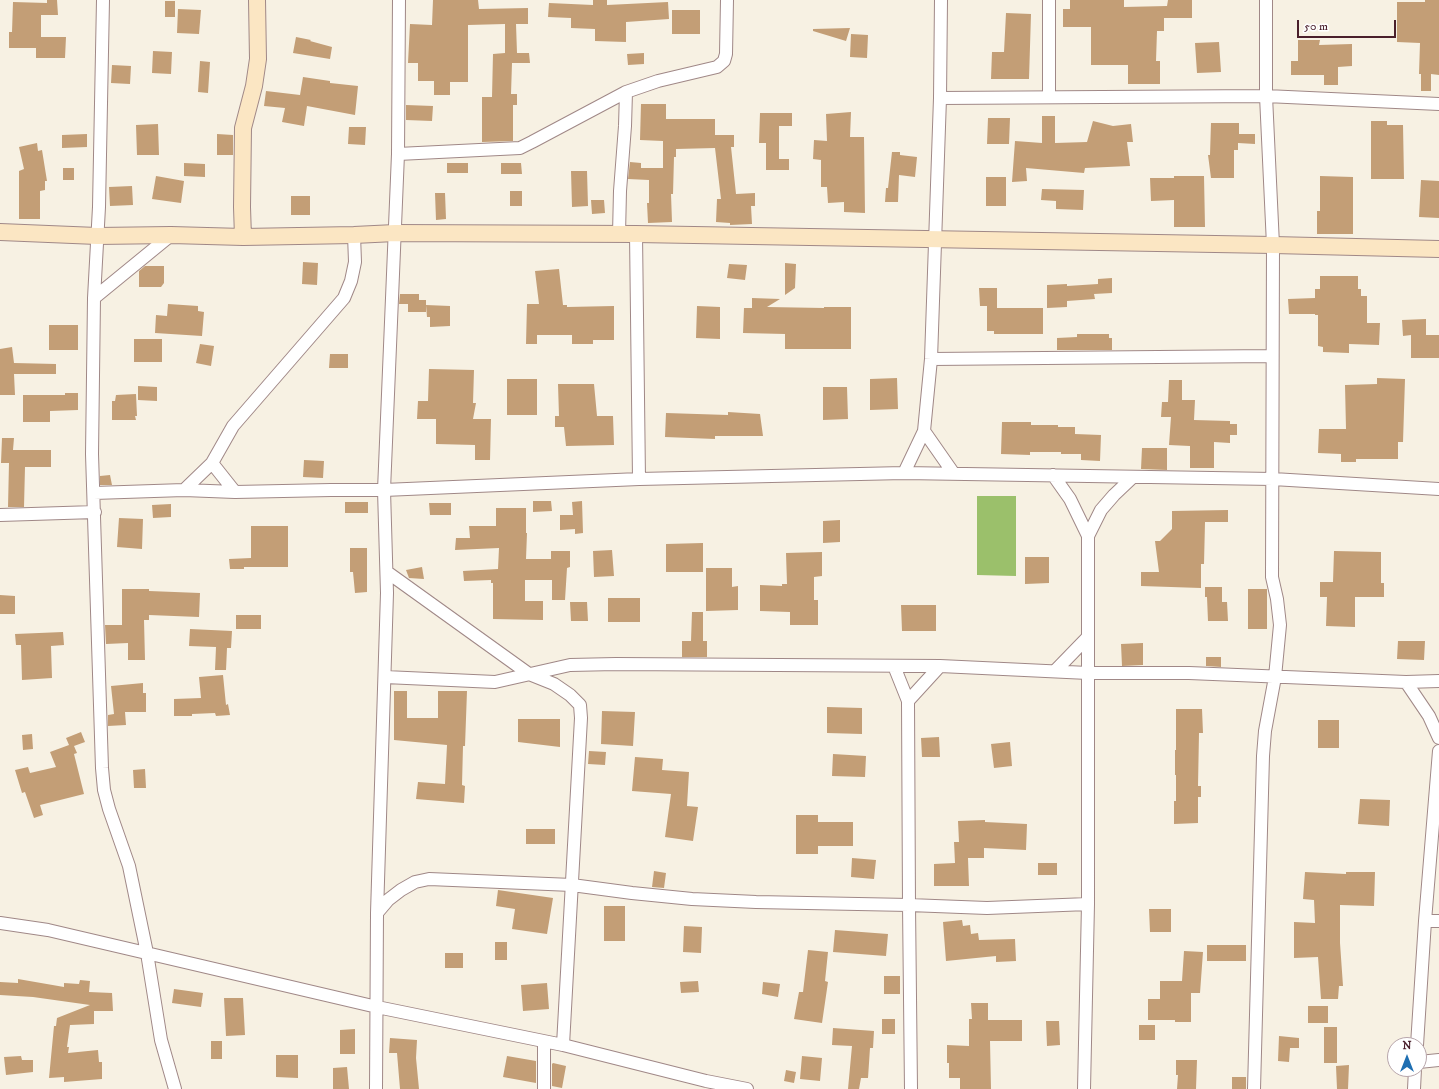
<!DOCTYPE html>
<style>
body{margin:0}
#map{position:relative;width:1439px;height:1089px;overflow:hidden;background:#f7f1e3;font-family:"IM FELL DW Pica",serif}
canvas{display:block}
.north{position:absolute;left:1387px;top:1037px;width:40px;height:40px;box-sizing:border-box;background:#fff;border:1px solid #b7a5aa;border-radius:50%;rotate:0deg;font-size:11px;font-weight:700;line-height:16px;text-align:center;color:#4a1f2b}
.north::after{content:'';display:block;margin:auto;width:14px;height:18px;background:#1f6fb2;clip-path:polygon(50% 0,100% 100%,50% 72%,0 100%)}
.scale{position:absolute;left:1297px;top:20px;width:99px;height:18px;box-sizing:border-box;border:2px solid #4a1f2b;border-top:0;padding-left:5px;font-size:12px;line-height:14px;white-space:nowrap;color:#4a1f2b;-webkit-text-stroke:3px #fff;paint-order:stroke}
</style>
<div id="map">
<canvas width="1439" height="1089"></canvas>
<div class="north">N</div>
<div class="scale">50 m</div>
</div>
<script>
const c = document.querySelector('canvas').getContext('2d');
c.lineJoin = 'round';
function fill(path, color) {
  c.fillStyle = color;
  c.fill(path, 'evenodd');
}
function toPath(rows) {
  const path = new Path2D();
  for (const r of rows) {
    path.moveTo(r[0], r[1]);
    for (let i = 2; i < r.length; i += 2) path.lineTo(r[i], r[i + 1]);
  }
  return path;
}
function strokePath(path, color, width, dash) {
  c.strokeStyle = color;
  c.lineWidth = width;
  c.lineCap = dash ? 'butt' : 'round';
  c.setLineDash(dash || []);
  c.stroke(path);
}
fill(toPath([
 [977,496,1016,496,1016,576,977,575]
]), '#9bc06b');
fill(toPath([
 [47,0,57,0,58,15,41,15,41,37,66,37,65,58,36,58,36,48,9,48,9,32,12,32,13,2,47,3],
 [433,0,478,0,479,9,528,8,528,24,516,24,517,53,529,53,530,63,512,63,511,94,517,94,517,105,513,105,513,141,482,142,482,97,492,97,493,54,505,53,505,24,468,25,468,82,450,82,450,95,434,95,434,81,418,81,418,63,408,63,410,24,432,25],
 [593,0,607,0,607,5,668,2,669,19,626,22,626,42,595,41,595,29,571,28,571,18,548,17,549,3,593,5],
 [1070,0,1124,0,1124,7,1167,6,1168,0,1192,0,1192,18,1164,18,1164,31,1157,31,1156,61,1160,61,1160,84,1128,84,1128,65,1091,65,1091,27,1063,27,1063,9,1070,9],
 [1425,0,1439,0,1439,75,1431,74,1431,91,1421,91,1421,74,1419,74,1420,43,1397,42,1397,2,1425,2],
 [165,1,175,1,175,17,165,17],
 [178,9,201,10,199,34,177,33],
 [672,10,700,10,700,34,672,34],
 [1006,13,1031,14,1029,79,991,79,992,52,1004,52],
 [850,28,846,41,813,31,813,29],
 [851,34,868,35,867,58,850,57],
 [296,37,311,40,310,41,332,47,330,59,293,53],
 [1298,40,1320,40,1319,45,1352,44,1352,66,1338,67,1338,85,1324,85,1324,75,1291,75,1291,61,1298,61],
 [1219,42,1221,72,1197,73,1195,43],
 [153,51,172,52,171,74,152,73],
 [644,53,644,64,628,65,627,54],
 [200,61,210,62,208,93,198,92],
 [112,65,131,66,130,84,111,83],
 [303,77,330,81,330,83,358,86,355,115,307,106,304,126,282,122,285,108,264,106,266,91,300,95],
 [641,104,666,104,666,119,715,119,715,135,734,135,734,147,731,147,736,194,755,193,755,206,751,206,752,224,730,225,730,223,716,222,717,199,721,199,715,148,676,149,676,157,674,157,673,194,671,194,672,222,648,223,647,203,649,203,649,180,628,179,630,162,641,163,641,168,663,168,663,141,640,140],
 [406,105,433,106,432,121,406,120],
 [851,112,850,137,864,137,865,213,844,212,844,202,828,203,827,187,821,187,821,160,813,159,814,140,827,141,826,114],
 [760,113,792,113,792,126,779,126,779,159,789,159,789,170,766,170,766,143,759,143],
 [1042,116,1055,116,1055,143,1087,142,1093,121,1113,126,1131,124,1133,142,1127,142,1130,166,1085,168,1084,173,1026,168,1027,181,1012,182,1015,141,1042,143],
 [988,118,1010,118,1009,144,987,144],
 [1371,121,1387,121,1387,125,1403,125,1404,179,1371,179],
 [1211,123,1239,123,1239,134,1255,134,1255,144,1238,143,1238,150,1234,150,1234,178,1211,178,1208,155,1210,155],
 [158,124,159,155,137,155,136,125],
 [349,127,366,127,365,145,348,144],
 [87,134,87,147,62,148,62,135],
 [217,134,233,135,233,155,217,155],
 [37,143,38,151,42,150,47,181,45,181,45,190,40,191,40,219,19,219,19,171,24,169,19,147],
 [892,152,900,152,900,155,917,157,915,177,899,175,898,202,885,202,886,188,888,188],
 [184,163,205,164,205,177,184,176],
 [447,163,468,163,468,173,447,173],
 [501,163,521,163,522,174,501,174],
 [63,168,74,168,74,180,63,180],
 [571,171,587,171,588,206,572,207],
 [156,176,184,181,181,203,152,199],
 [1174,176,1204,176,1205,227,1174,227,1174,200,1151,201,1150,178,1174,178],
 [1320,176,1353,177,1353,234,1317,234,1317,211,1320,211],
 [986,177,1006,177,1006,206,986,206],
 [1421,180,1439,181,1439,218,1419,217],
 [132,186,133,205,110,206,109,187],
 [1042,189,1084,190,1083,210,1056,209,1056,201,1041,200],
 [510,191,522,191,522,206,510,206],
 [435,193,445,193,446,219,436,220],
 [291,196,310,196,310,215,291,215],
 [591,200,604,200,605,213,592,214],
 [303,262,318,263,317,285,302,284],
 [785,263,796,264,795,288,785,295],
 [729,264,747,265,745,280,727,278],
 [145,266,164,266,164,283,161,287,139,287,139,271],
 [559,269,563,305,567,305,567,307,614,306,614,340,593,340,593,344,572,344,572,335,537,335,537,344,526,344,527,304,539,304,535,271],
 [1320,276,1358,276,1358,289,1361,289,1361,296,1367,296,1367,323,1380,323,1379,345,1349,344,1349,353,1323,352,1323,347,1318,346,1318,315,1315,315,1315,314,1289,314,1288,299,1315,298,1315,289,1320,289],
 [1112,278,1112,293,1094,294,1095,299,1067,301,1067,307,1047,308,1047,285,1067,284,1067,286,1098,284,1098,279],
 [979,288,997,288,997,308,1043,308,1043,334,994,334,994,331,987,331,987,306,980,306],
 [400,294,419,294,419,300,426,300,426,312,408,312,408,304,399,304],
 [752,298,780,299,767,307,824,308,824,307,851,307,851,349,785,349,785,334,743,333,744,308,752,308],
 [168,304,198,306,198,311,204,312,202,336,155,333,156,315,167,316],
 [426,305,450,306,450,326,430,327,430,317,427,317],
 [697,306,720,307,720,339,696,338],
 [1426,319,1426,335,1439,335,1439,358,1411,358,1411,335,1403,336,1402,320],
 [49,325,78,325,78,350,49,350],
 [1077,334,1109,334,1109,338,1112,338,1112,350,1057,350,1057,338,1077,337],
 [134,339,162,339,162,362,134,362],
 [200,344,214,346,211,366,196,363],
 [12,347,14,363,56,364,56,374,14,374,15,395,0,395,0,349],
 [330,354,348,354,348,368,329,368],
 [429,369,474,370,473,403,476,403,473,419,491,419,490,460,475,460,475,445,436,444,436,419,417,419,418,401,428,401],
 [897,378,898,409,870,410,870,379],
 [1377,378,1405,379,1403,442,1398,442,1398,459,1356,459,1356,462,1341,462,1341,454,1318,453,1319,429,1346,429,1345,385,1377,384],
 [507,379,537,379,537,415,507,415],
 [1169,380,1182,380,1182,400,1195,400,1194,420,1230,421,1230,424,1237,424,1237,435,1230,435,1230,443,1214,442,1214,468,1190,468,1190,446,1169,445,1171,417,1161,417,1162,402,1168,402],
 [558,384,594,384,597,416,613,416,614,445,566,446,564,427,555,427,555,416,559,416],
 [138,386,157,387,157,401,138,400],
 [823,387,847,387,848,419,823,420],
 [65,393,78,393,78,410,50,411,50,422,23,422,23,395,65,395],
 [136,394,137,416,135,416,136,420,112,420,112,401,115,401,116,395],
 [728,412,760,414,763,436,715,436,715,439,665,437,666,413,728,415],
 [1002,422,1031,422,1031,425,1058,425,1058,427,1075,427,1075,434,1101,435,1100,461,1081,460,1081,454,1061,454,1061,452,1030,452,1030,455,1001,454],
 [2,438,14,438,13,450,51,450,51,467,25,467,24,507,8,507,9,463,1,463],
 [1142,448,1167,448,1167,470,1141,469],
 [304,460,324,461,323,478,303,477],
 [110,475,112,485,100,485,100,476],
 [533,501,551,501,552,511,533,512],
 [582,501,583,533,575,534,575,529,560,530,560,515,573,515,572,502],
 [345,502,368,502,368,513,345,513],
 [429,503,451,503,451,515,430,515],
 [171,504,171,517,153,518,152,505],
 [496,508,526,508,526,533,527,533,526,559,551,559,551,551,570,551,570,567,567,568,565,600,552,600,552,580,525,580,525,601,543,601,543,620,493,619,493,583,491,583,491,580,464,581,463,571,498,569,499,548,455,550,456,538,470,538,469,526,496,526],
 [1228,510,1228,522,1205,522,1204,564,1201,564,1201,588,1141,586,1141,572,1159,572,1155,541,1160,541,1172,529,1172,511],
 [119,518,143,519,142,549,117,547],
 [840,520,840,542,823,543,823,521],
 [251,526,288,526,288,567,244,567,244,569,230,569,229,559,251,558],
 [703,543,703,572,666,572,666,544],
 [350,548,367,548,367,592,355,593,353,572,350,572],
 [612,550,614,576,594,577,593,551],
 [1334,551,1381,552,1381,583,1384,583,1384,597,1355,597,1355,627,1326,626,1327,597,1320,597,1320,582,1333,582],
 [822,552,822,576,814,577,814,600,818,600,818,625,790,625,790,612,760,611,760,585,782,586,782,584,787,584,786,553],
 [1025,557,1049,557,1049,583,1025,584],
 [422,567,424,579,409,578,406,570],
 [706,568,732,568,732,587,738,586,738,610,706,611],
 [1205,587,1222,587,1222,602,1227,602,1228,621,1208,621,1207,597,1205,597],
 [122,589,149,589,149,591,200,593,199,617,149,615,149,620,144,620,145,660,128,660,128,643,106,644,105,625,122,625],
 [1248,589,1267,589,1267,629,1248,629],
 [0,595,15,596,15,614,0,614],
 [608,598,640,598,640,622,608,622],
 [570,602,587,602,588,621,571,621],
 [901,605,936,605,936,631,902,631],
 [692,612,703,612,703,641,707,641,707,657,682,657,682,641,691,641],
 [236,615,261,615,261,629,236,629],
 [190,629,232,631,231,648,227,648,226,670,215,670,216,647,189,646],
 [63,632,64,645,51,646,52,678,22,680,21,645,16,645,15,634],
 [1398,641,1425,641,1424,660,1397,659],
 [1143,643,1143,665,1122,666,1121,644],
 [1206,657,1221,657,1221,667,1206,666],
 [223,675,226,705,228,704,230,715,216,716,215,713,192,714,192,716,174,716,174,699,201,698,199,677],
 [143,683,143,693,146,693,146,712,125,712,126,725,108,726,108,715,114,714,111,686],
 [394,691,407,691,407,718,438,718,438,691,467,691,465,746,463,746,462,785,465,786,464,803,416,799,418,782,445,784,447,745,394,740],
 [827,707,862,708,862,734,827,733],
 [1176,709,1202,709,1203,733,1199,733,1198,786,1201,786,1201,797,1198,797,1198,823,1174,824,1174,801,1176,801,1176,775,1175,775,1175,750,1176,750],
 [602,711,635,712,633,746,601,744],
 [518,719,560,719,560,747,518,742],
 [1318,720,1339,720,1339,748,1318,748],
 [81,732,85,742,74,746,77,753,74,754,84,794,40,805,43,815,34,818,25,792,22,793,15,770,28,767,30,773,56,767,50,752,69,745,66,738],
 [32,734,33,749,23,750,22,735],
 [939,737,940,757,922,757,921,738],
 [1010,742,1012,766,994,768,991,744],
 [589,751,606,752,605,765,588,764],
 [833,754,866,756,865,777,832,776],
 [635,757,663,759,662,770,689,772,687,806,698,807,693,841,665,837,671,794,632,791],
 [145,769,146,788,134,788,133,770],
 [1360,799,1390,800,1389,826,1358,824],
 [796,815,818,815,818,822,853,822,853,846,818,846,818,854,796,854],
 [985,820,985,822,1027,824,1026,850,984,848,984,858,968,858,969,886,934,886,934,864,955,863,954,842,959,842,958,821],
 [526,829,555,829,555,844,526,844],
 [852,858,876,860,874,879,851,877],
 [1038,863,1057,863,1057,875,1038,875],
 [654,871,666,873,664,888,652,887],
 [1305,872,1346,874,1346,872,1375,872,1374,906,1340,905,1340,943,1343,986,1339,986,1338,999,1321,999,1318,957,1294,958,1294,922,1315,923,1314,900,1303,899],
 [498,890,553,898,547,934,512,929,515,909,496,906],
 [604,906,625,906,625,941,604,941],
 [1149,909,1171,909,1171,932,1150,932],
 [962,920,963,926,970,925,971,934,978,933,979,940,1015,939,1016,961,996,962,996,956,946,961,943,922],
 [684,926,702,927,701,953,683,952],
 [835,930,888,934,886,956,833,952],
 [495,942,507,942,507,960,495,960],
 [1207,945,1246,945,1246,961,1207,961],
 [808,950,828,952,825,981,828,982,822,1023,794,1019,799,992,803,992],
 [1184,951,1203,952,1200,993,1191,993,1191,1022,1175,1022,1175,1020,1148,1020,1148,999,1160,999,1160,981,1182,981],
 [445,953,463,953,463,968,445,968],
 [884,976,900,976,900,994,884,994],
 [18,979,64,987,64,983,79,984,80,980,90,981,89,992,112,993,113,1011,94,1011,94,1024,70,1025,67,1047,69,1047,68,1053,98,1050,99,1062,102,1062,102,1079,64,1082,64,1077,49,1078,54,1026,56,1026,57,1018,90,1005,33,997,0,995,0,982,18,983],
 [698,981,699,992,681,993,680,982],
 [763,982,780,984,778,997,762,994],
 [547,983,549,1009,523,1011,521,985],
 [174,989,203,993,201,1007,172,1003],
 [224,998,243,998,245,1035,226,1036],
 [971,1003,988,1003,988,1020,1022,1020,1022,1041,990,1041,991,1089,960,1089,960,1078,949,1078,949,1063,947,1063,947,1045,969,1046,969,1019,972,1019],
 [1308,1006,1328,1006,1328,1023,1308,1023],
 [882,1019,895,1019,895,1034,882,1034],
 [1046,1021,1059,1021,1060,1045,1047,1046],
 [1139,1025,1155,1025,1155,1040,1139,1040],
 [1324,1027,1337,1027,1337,1063,1324,1063],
 [833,1028,874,1031,873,1048,870,1048,868,1078,861,1078,859,1089,848,1089,852,1046,832,1045],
 [355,1029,355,1054,340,1054,340,1030],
 [1279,1036,1299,1038,1299,1048,1290,1048,1289,1062,1278,1061],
 [390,1038,417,1040,416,1058,419,1089,400,1089,397,1053,389,1053],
 [211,1041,222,1041,222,1059,211,1059],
 [276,1055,298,1055,298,1078,276,1077],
 [21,1056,22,1060,33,1060,33,1072,6,1075,4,1057],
 [507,1056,536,1061,536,1083,503,1077],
 [802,1056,822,1058,820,1081,800,1079],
 [1176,1060,1197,1060,1196,1089,1177,1089,1178,1075,1176,1075],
 [553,1063,566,1066,562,1088,552,1086,552,1064],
 [1349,1065,1348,1089,1337,1089,1336,1066],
 [347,1067,349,1089,333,1089,333,1068],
 [786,1070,796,1072,794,1083,784,1081],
 [1232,1077,1246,1077,1246,1089,1232,1089]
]), '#c39e76');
const street = toPath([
 [103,0,99,207,94,298,92,454,102,768,104,790,109,809,129,866,147,953,161,1040,175,1089],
 [1049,0,1049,97],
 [940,98,1266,96,1439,104],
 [398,154,520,148,532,142,626,92],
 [619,234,620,191,625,126,626,92,658,81,717,67,724,61,726,54,727,0],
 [636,234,639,479],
 [94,298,171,235],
 [931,359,1272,356],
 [924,431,954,474],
 [212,463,235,492],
 [904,473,924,431,931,359,940,98,941,0],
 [1053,475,1070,499,1088,536],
 [184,490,212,463,233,426,344,298,351,281,355,262,354,235],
 [94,493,184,490,235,492,331,490,384,490,639,479,904,473,1273,479,1439,489],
 [0,515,95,512],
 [387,572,529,674,554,684,570,695,580,705,581,718,563,1045],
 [894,666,908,701,909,905,911,1089],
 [1055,671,1088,637],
 [385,677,495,682,570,665,616,664,940,666,1088,673,1189,673,1406,682,1439,681],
 [1406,682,1429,716,1439,738],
 [908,701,940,666],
 [377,913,388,900,401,890,415,882,429,879,572,885,632,893,692,899,756,902,909,905,987,908,1088,904],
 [1425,921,1439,921],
 [0,923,48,930,377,1007,563,1045,706,1081,747,1089],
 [1417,1045,1425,921,1439,751],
 [1419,1062,1439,1060],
 [376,1089,377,913,387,593,384,490,398,154,399,0],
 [544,1089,544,1042],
 [1084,1089,1088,904,1088,536,1101,510,1114,495,1133,477],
 [1254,1089,1263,756,1265,731,1275,677,1280,625,1277,599,1272,577,1273,245,1266,96,1266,0],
 [1414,1089,1415,1069]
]);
const secondary = toPath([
 [0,232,97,236,171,235,243,237,354,235,395,233,636,234,1273,245,1439,249],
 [243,237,242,207,243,128,254,86,258,59,257,0]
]);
strokePath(street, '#a08887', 14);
strokePath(secondary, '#a08887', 18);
strokePath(street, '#fff', 12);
strokePath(secondary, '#fbe6c3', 16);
</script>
